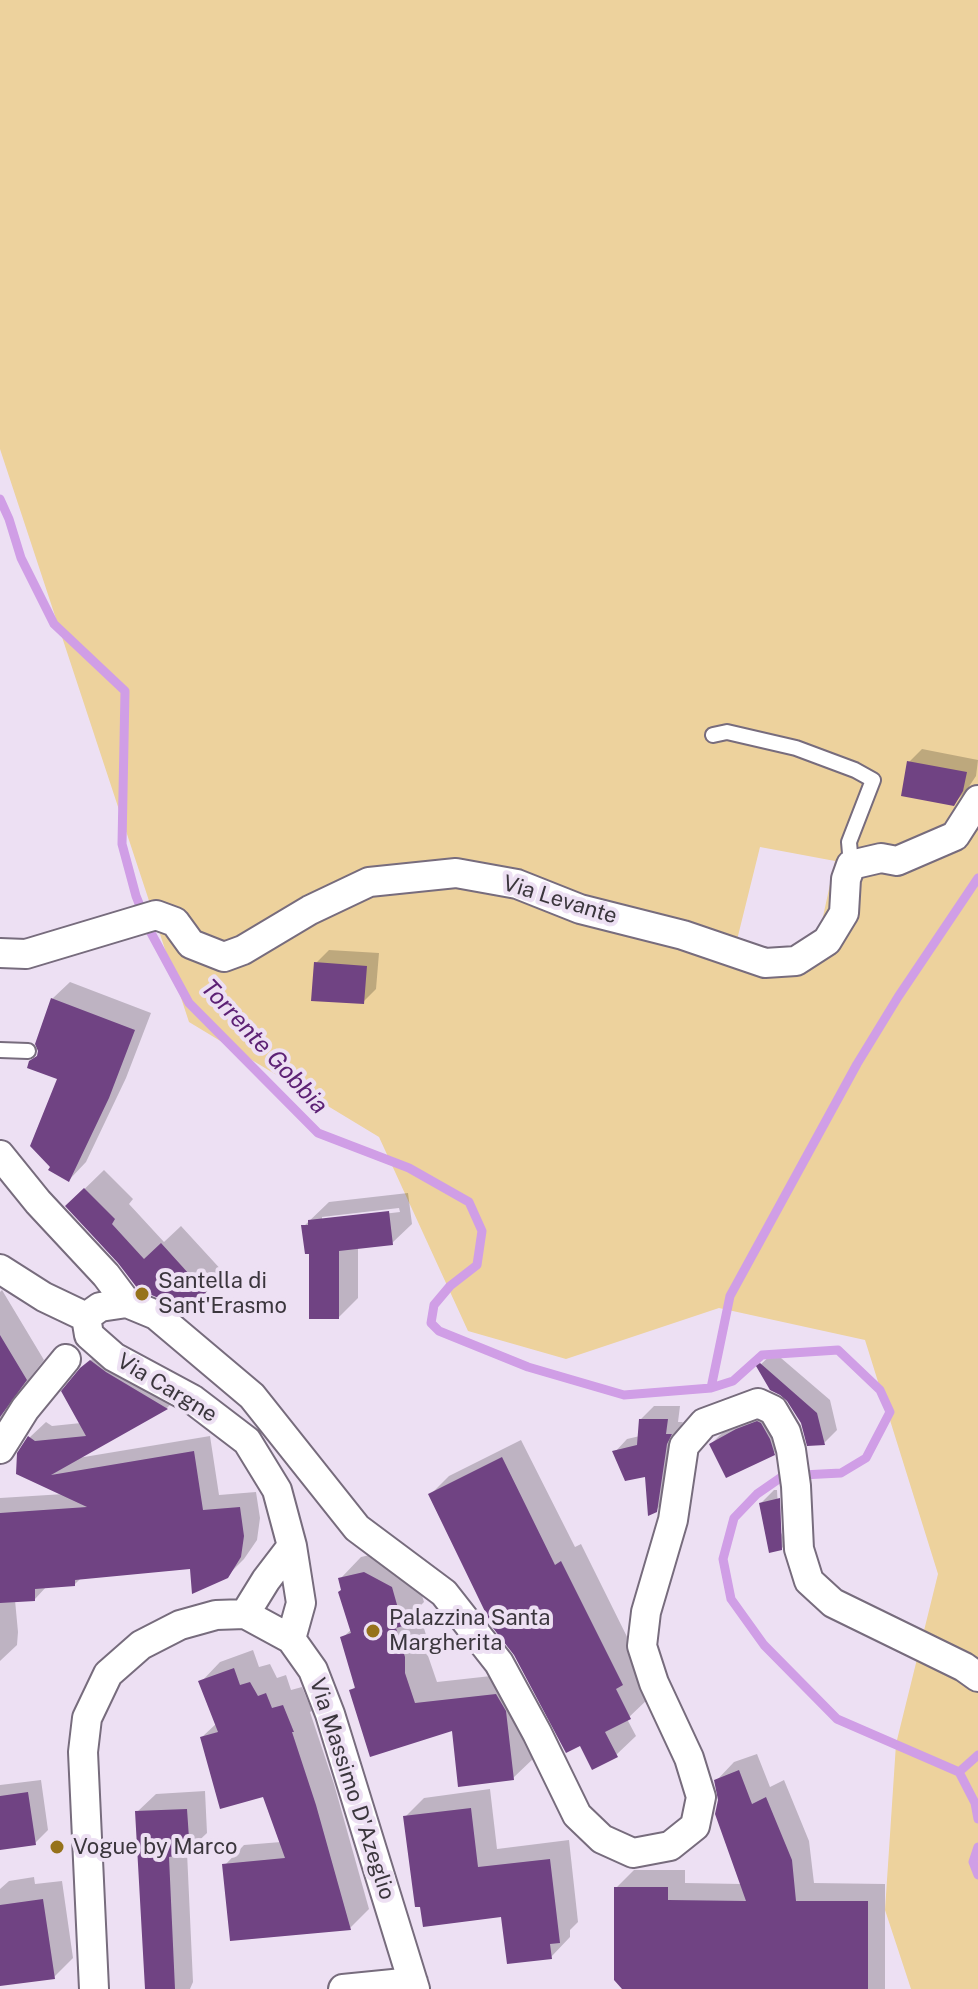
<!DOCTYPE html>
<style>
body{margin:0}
canvas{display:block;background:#ede0f3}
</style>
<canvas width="978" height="1989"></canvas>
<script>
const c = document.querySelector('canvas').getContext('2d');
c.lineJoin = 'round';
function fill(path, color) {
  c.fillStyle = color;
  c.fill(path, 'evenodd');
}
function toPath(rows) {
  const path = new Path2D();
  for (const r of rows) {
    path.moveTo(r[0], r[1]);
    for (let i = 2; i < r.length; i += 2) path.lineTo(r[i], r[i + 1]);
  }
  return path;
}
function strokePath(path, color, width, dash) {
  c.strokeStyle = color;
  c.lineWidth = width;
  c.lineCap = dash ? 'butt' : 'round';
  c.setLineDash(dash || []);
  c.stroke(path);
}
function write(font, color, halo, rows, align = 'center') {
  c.font = font + ' "Public Sans",sans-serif';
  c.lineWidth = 8;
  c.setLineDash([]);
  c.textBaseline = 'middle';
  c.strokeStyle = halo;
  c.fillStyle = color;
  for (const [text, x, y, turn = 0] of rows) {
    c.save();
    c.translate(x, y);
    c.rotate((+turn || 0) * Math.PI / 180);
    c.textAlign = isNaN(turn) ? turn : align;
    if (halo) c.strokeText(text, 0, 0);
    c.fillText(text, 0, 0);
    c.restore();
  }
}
fill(toPath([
 [0,0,978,0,978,1989,911,1989,885,1910,896,1744,938,1574,865,1340,719,1308,566,1359,468,1331,379,1137,189,1022,0,449],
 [760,847,835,861,818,940,773,957,736,944]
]), '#edd29d');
fill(toPath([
 [922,749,978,760,976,776,966,791,953,804,909,762],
 [329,950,379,953,376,989,363,1002,316,963],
 [70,982,151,1013,126,1078,86,1162,69,1180,59,1078,31,1062,39,1054,52,999],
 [104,1170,133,1199,129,1204,164,1242,181,1226,225,1274,184,1314,120,1262,67,1206],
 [408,1193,412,1224,392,1243,358,1247,358,1298,339,1317,311,1251,304,1226,329,1202],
 [399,1208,400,1212,322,1221,322,1217],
 [2,1290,44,1360,29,1379,3,1420,0,1444,0,1292],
 [99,1352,182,1392,167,1408,78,1458,210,1436,219,1495,256,1492,260,1518,257,1540,244,1559,227,1576,192,1567,81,1578,75,1584,47,1586,35,1599,15,1600,18,1632,17,1645,0,1661,0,1498,64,1494,18,1472,30,1437,46,1422,52,1426,81,1423,82,1369],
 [774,1352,830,1400,837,1430,824,1443,803,1423,789,1400,759,1366],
 [654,1406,680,1406,678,1422,683,1422,679,1429,669,1497,656,1510,646,1475,615,1452,627,1439,640,1436,641,1419],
 [771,1409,786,1440,773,1454,711,1444,724,1431,751,1417],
 [521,1440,575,1547,581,1544,641,1665,649,1698,627,1719,636,1736,616,1755,430,1495,449,1476],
 [792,1487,794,1536,781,1549,761,1503,774,1490,777,1490,779,1528,783,1537,781,1489],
 [387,1551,413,1566,424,1602,418,1608,426,1635,426,1650,437,1682,518,1673,535,1757,513,1778,453,1728,351,1691,356,1686,342,1638,352,1629,340,1579,361,1557],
 [253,1650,259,1667,270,1664,277,1678,286,1675,291,1690,302,1687,312,1711,310,1712,334,1784,369,1909,350,1928,225,1865,244,1845,281,1842,264,1794,202,1737,217,1723,201,1682,220,1662],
 [757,1754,770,1787,784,1780,809,1841,814,1883,885,1884,885,1989,624,1989,616,1888,634,1870,685,1870,685,1883,742,1884,716,1781,734,1762],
 [41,1780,48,1830,35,1843,0,1848,0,1785],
 [490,1789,497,1849,569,1840,578,1922,570,1930,570,1937,551,1957,503,1915,405,1817,424,1798],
 [205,1791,207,1833,187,1852,193,1982,190,1989,147,1989,137,1812,156,1794],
 [34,1877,35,1884,62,1881,73,1958,54,1977,0,1977,0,1889,9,1881]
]), '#0003');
strokePath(toPath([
 [0,499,9,519,21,558,54,624,125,691,122,844,136,896,150,931,189,1003,318,1133,409,1168,469,1202,482,1231,477,1265,450,1286,434,1305,431,1323,439,1331,528,1367,624,1395,711,1388,733,1381,762,1355,838,1350,880,1390,890,1412,866,1458,841,1473,783,1476,757,1494,734,1518,723,1559,731,1599,764,1645,837,1719,959,1772,975,1803,978,1819],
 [711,1388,730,1296,857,1064,898,997,978,878],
 [959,1772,978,1755],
 [978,1847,973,1862,978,1875]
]), '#d09ee6', 9);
fill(toPath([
 [907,761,967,772,963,791,954,806,901,796],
 [314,962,367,966,364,1004,311,1001],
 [51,998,135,1030,109,1098,69,1182,48,1170,50,1167,30,1146,57,1079,27,1068,29,1061,37,1056,38,1051,35,1044],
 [84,1188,115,1219,112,1224,144,1259,161,1243,208,1295,184,1317,163,1300,138,1289,118,1263,65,1206],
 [389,1211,393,1245,339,1251,339,1319,309,1319,309,1254,305,1254,301,1225,308,1225,308,1220],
 [0,1335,27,1380,0,1417],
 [90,1360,106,1372,168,1409,51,1475,194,1451,203,1510,240,1507,244,1536,241,1557,228,1578,192,1594,190,1569,75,1580,75,1586,35,1589,35,1601,0,1603,0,1513,87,1507,16,1474,17,1453,28,1436,35,1441,86,1436,61,1391,80,1368],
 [760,1363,817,1413,825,1445,807,1446,801,1423,787,1401,780,1395,770,1390,756,1366],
 [639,1419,668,1419,666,1434,672,1434,667,1444,657,1512,648,1516,645,1477,625,1481,612,1451,637,1445],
 [757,1421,761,1423,770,1439,775,1455,726,1478,709,1444,736,1429],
 [502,1457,555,1565,561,1561,623,1685,616,1689,631,1719,605,1732,618,1757,592,1770,580,1746,566,1753,514,1655,493,1628,428,1494],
 [780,1498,782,1550,769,1553,759,1503],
 [364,1572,392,1587,403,1626,396,1628,405,1657,405,1673,415,1703,496,1694,506,1711,514,1780,458,1787,452,1731,370,1757,349,1690,355,1688,340,1637,351,1633,338,1592,341,1590,338,1578],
 [234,1668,240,1685,250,1682,258,1696,266,1693,272,1708,283,1705,294,1732,292,1732,316,1805,351,1930,230,1941,222,1864,285,1858,263,1797,220,1809,200,1737,218,1732,198,1681],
 [739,1770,752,1804,766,1797,792,1860,796,1901,868,1901,868,1989,622,1989,614,1980,614,1887,668,1887,668,1900,746,1901,715,1814,718,1800,714,1780],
 [28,1792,36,1845,0,1850,0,1796],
 [471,1808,478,1867,550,1859,560,1943,550,1944,552,1959,507,1964,501,1917,423,1927,420,1907,415,1907,403,1816],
 [187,1809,190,1853,169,1857,175,1989,145,1989,135,1811],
 [43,1899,55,1979,0,1986,0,1905]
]), '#704383');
const service = toPath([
 [713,735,727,732,796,748,855,770,873,780,849,842,851,865],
 [0,1050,28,1051]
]);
const minor = toPath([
 [0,953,26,954,156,915,175,922,191,944,224,957,243,950,310,910,369,882,456,873,517,884,580,909,683,935,765,963,796,961,827,941,844,913,846,879,851,865,881,858,897,861,955,836,978,800],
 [0,1155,38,1202,106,1275,127,1303],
 [0,1269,44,1297,86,1317],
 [86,1317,100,1307,127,1303,156,1315,252,1396,357,1528,444,1593,499,1663,537,1733,577,1815,602,1839,633,1853,670,1846,695,1826,701,1797,689,1758,654,1683,642,1646,646,1612,673,1520,684,1446,704,1423,758,1403,773,1410,786,1432,791,1450,796,1486,799,1549,809,1581,833,1603,964,1667,978,1677],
 [86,1317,89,1335,114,1357,192,1399,247,1441,277,1490,292,1546,301,1603,291,1639],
 [0,1449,25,1409,66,1359],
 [245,1614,266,1580,292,1546],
 [94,1989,83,1752,87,1718,108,1674,141,1645,180,1625,216,1615,245,1614,291,1639,313,1670,330,1714,415,1989],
 [343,1989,413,1982]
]);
strokePath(service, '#776c7d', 18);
strokePath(minor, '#776c7d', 32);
strokePath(service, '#fff', 14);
strokePath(minor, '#fff', 28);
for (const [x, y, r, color] of [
 [142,1294,8,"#96721b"],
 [373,1631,8,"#96721b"],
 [57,1847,8,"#96721b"]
]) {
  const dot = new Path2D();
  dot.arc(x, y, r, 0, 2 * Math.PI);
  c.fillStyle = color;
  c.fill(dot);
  strokePath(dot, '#ede0f3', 3);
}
write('22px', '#3b363d', '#ede0f3', [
 ["Via Levante",560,900,17],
 ["Via Cargne",167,1388,31],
 ["Via Massimo D'Azeglio",352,1789,72]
]);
write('22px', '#3b363d', '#ede0f3', [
 ["Santella di",158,1281],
 ["Sant'Erasmo",158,1306],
 ["Palazzina Santa",389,1618],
 ["Margherita",389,1643],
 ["Vogue by Marco",73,1847]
], 'left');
write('italic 24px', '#5d2175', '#ede0f3', [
 ["Torrente Gobbia",264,1047,47]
]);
</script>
